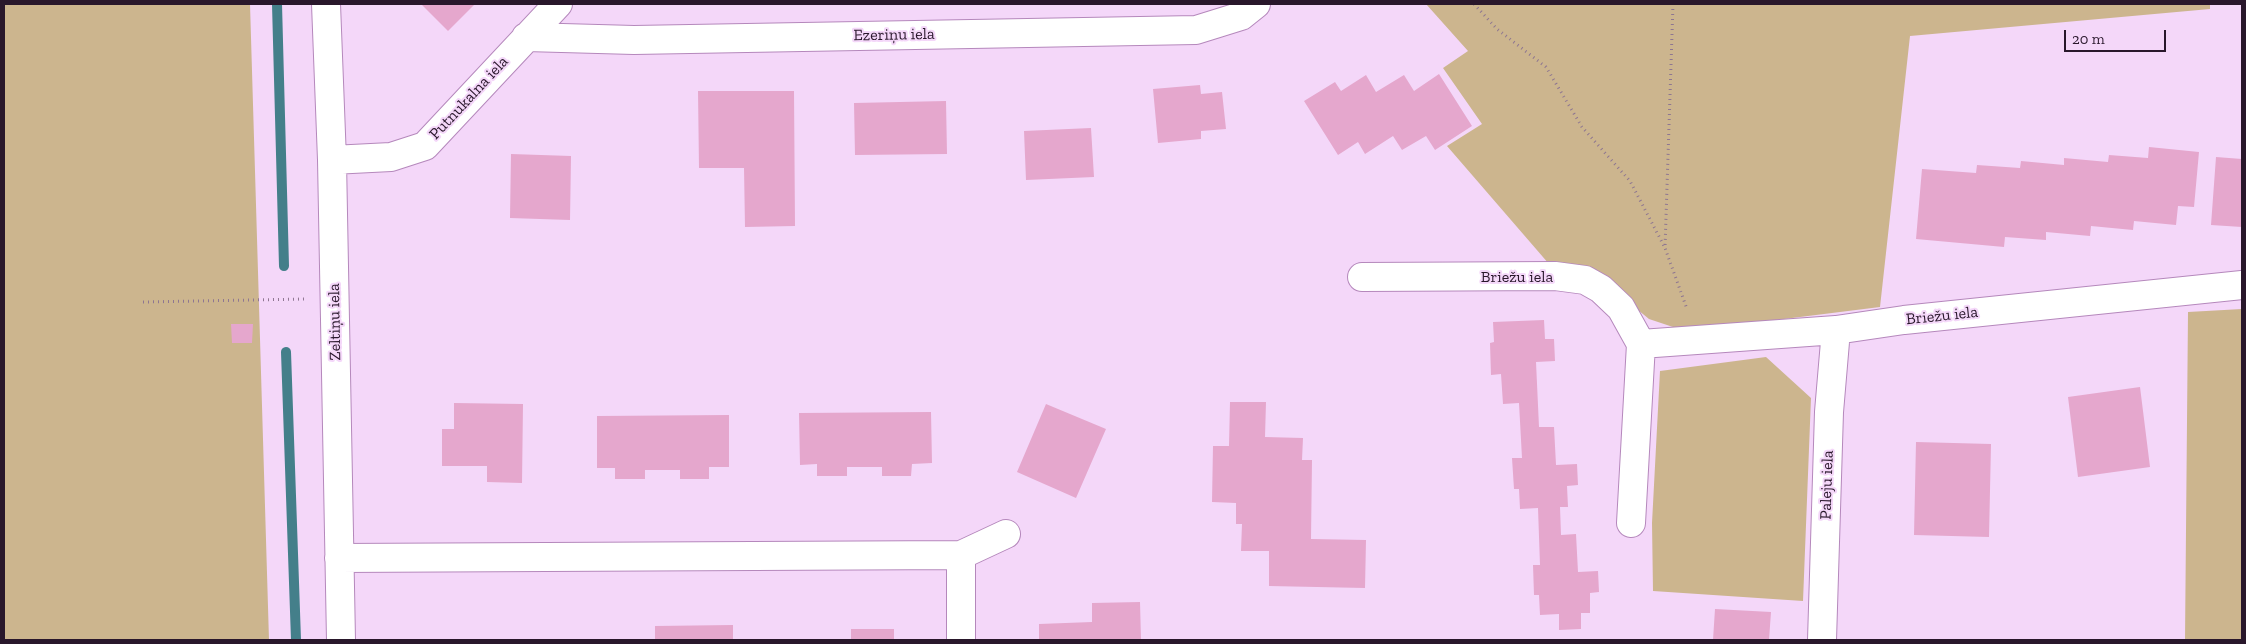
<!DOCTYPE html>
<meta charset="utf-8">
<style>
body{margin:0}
#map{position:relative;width:2246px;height:644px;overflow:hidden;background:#f4d7f9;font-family:"Zilla Slab",serif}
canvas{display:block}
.frame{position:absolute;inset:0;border:5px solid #29172b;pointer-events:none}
.scale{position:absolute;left:2064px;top:30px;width:102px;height:22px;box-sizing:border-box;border:2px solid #29172b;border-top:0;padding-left:6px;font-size:15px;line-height:18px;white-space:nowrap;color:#29172b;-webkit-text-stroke:4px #f4d7f9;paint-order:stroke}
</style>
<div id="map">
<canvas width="2246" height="644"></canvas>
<div class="frame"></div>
<div class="scale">20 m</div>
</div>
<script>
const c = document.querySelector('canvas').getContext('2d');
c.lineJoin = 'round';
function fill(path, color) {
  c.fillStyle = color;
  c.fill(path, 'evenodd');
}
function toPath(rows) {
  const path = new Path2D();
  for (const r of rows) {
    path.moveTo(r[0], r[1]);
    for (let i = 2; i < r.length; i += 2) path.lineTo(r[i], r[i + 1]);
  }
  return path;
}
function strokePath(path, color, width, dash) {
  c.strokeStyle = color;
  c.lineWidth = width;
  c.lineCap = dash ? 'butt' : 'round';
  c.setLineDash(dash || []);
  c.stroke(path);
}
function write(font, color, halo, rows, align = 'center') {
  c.font = font + ' "Zilla Slab",serif';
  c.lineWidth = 4;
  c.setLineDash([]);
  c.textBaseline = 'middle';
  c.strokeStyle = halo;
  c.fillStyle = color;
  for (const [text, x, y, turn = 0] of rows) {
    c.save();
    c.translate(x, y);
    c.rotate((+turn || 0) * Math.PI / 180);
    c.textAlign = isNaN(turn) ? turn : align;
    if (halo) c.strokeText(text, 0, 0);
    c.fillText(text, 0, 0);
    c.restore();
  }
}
fill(toPath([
 [4,4,250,4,269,640,4,640],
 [1426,4,2210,4,2210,9,1910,36,1880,307,1704,329,1676,328,1649,319,1632,305,1549,264,1447,146,1482,124,1443,68,1468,51],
 [2242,309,2242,640,2185,640,2188,312],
 [1766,357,1811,398,1803,601,1653,591,1652,523,1660,371]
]), '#ccb58e');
strokePath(toPath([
 [277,4,284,266],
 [286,352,296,640]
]), '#447f8a', 10);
fill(toPath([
 [421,4,475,4,448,31],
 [1439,74,1472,126,1435,150,1426,136,1402,150,1393,136,1365,154,1358,142,1338,155,1304,101,1335,82,1341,91,1366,75,1376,92,1404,75,1414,91],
 [1200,85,1201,94,1222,92,1226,129,1201,131,1201,139,1158,143,1153,89],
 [698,91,794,91,795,226,745,227,744,168,699,168],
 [946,101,947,154,855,155,854,103],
 [1091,128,1094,177,1026,180,1024,131],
 [2149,147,2199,152,2194,207,2178,206,2176,225,2134,221,2133,230,2091,226,2090,236,2046,232,2046,240,2005,237,2004,247,1916,239,1922,169,1976,173,1977,165,2020,168,2021,161,2064,165,2064,158,2108,162,2109,155,2148,158],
 [511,154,571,156,570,220,510,218],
 [2216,157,2242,159,2242,227,2211,225],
 [1544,320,1545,339,1554,339,1555,361,1536,362,1539,427,1554,427,1556,465,1577,464,1578,485,1567,486,1568,507,1560,507,1561,535,1576,534,1578,572,1598,571,1599,592,1590,593,1590,613,1581,613,1581,629,1559,630,1559,614,1540,615,1539,595,1534,595,1533,565,1540,565,1538,508,1520,509,1519,489,1514,489,1512,458,1522,458,1519,403,1503,404,1501,374,1491,375,1490,343,1494,342,1493,322],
 [231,324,253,324,252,343,232,343],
 [2140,387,2150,467,2078,477,2068,397],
 [1230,402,1266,402,1265,437,1303,438,1302,460,1312,460,1311,539,1366,540,1365,588,1269,586,1269,551,1241,551,1242,524,1236,524,1236,503,1212,502,1213,446,1229,446],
 [454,403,523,404,522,483,487,482,487,466,442,466,442,429,454,429],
 [1046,404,1106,429,1076,498,1017,472],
 [931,412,932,463,912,464,911,476,882,476,882,467,847,467,847,476,817,476,817,464,800,465,799,413],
 [729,415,729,467,709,467,709,479,680,479,680,470,645,470,645,479,615,479,615,468,597,468,597,416],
 [1916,442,1991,444,1989,537,1914,535],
 [1140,602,1141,640,1039,640,1039,624,1092,622,1092,603],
 [1715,609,1771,612,1769,640,1713,640],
 [733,625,733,640,655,640,655,626],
 [851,629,894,629,894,640,851,640]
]), '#e5a7cd');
const minor = toPath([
 [326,4,332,160,341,640],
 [526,37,634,40,1196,30,1241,16,1256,4],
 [332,160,391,157,425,146,558,4],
 [1362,277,1555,276,1585,280,1601,289,1621,308,1641,344,1836,330,1904,320,2242,285],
 [1631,523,1641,344],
 [339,558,961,555],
 [961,640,961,555,1006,534],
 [1822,640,1829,412,1836,330]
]);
strokePath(minor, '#b588bc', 30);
strokePath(toPath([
 [1474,4,1497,29,1546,67,1582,127,1630,181,1664,246],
 [1673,4,1665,248,1687,309],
 [143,302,305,299]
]), '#8e7691', 3, [1, 4]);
strokePath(minor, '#fff', 28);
write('16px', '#29172b', '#f4d7f9', [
 ["Ezeriņu iela",894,35,-1],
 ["Putnukalna iela",469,98,-47],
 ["Briežu iela",1517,277],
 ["Briežu iela",1942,316,-6],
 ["Zeltiņu iela",335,322,-91],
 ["Paleju iela",1827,485,-88]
]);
</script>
